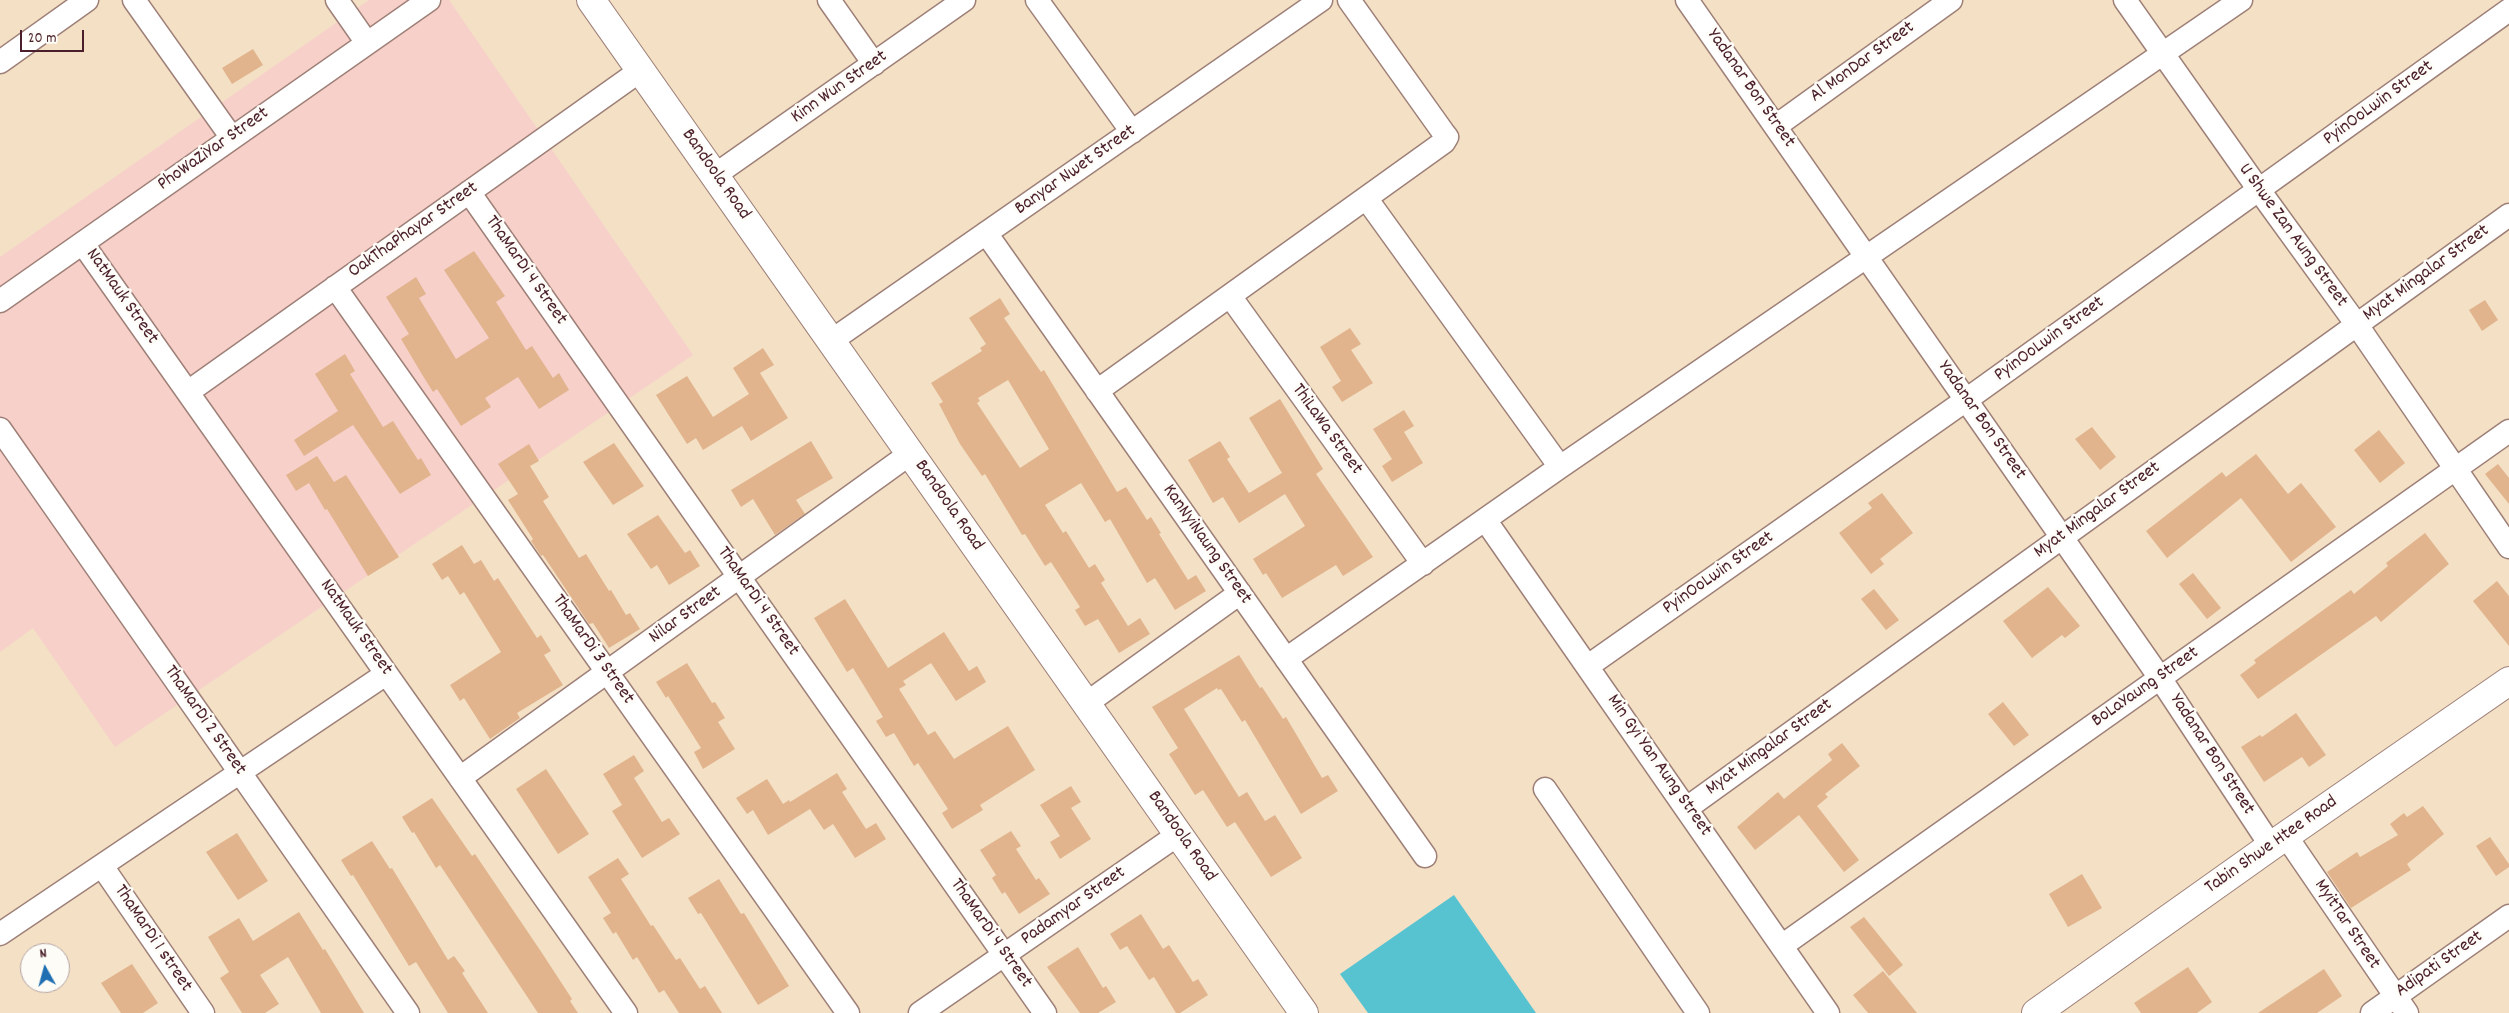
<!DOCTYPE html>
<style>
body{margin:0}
#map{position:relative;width:2509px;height:1013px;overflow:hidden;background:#f3e0c5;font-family:Dekko,sans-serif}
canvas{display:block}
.north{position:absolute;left:20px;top:943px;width:50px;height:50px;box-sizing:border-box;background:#fdfcf7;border:1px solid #b5a4a5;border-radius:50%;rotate:353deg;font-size:14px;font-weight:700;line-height:20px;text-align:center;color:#4a1f2b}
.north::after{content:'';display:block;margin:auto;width:18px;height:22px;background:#1f6fb2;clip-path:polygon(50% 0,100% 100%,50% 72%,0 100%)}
.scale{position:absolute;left:20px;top:30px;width:64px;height:22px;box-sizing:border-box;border:2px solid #4a1f2b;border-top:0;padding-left:6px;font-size:15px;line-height:18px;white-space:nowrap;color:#4a1f2b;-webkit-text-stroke:4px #fdfcf7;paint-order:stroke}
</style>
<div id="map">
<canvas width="2509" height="1013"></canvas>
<div class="north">N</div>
<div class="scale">20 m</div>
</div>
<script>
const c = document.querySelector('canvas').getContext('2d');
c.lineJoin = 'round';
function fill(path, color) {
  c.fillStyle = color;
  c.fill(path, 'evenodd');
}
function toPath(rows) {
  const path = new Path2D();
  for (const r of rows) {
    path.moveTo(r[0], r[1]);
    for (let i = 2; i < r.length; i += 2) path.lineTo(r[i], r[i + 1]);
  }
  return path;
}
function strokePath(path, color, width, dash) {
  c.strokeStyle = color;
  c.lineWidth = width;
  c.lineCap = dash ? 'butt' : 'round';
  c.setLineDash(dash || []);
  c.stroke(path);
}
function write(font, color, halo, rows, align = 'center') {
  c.font = font + ' Dekko,sans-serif';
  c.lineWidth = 5;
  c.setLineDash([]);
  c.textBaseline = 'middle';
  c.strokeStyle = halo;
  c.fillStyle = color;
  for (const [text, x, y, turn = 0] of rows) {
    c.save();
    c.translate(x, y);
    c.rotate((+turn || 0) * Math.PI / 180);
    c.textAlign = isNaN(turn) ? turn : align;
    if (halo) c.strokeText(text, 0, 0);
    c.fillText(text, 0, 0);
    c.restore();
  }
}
fill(toPath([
 [369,0,449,0,693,355,115,747,33,628,0,652,0,257]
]), '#f7d0ca');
fill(toPath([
 [1454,895,1536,1013,1368,1013,1340,974]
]), '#57c3d1');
fill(toPath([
 [253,49,263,65,232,84,222,68],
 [474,251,505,296,496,302,526,350,532,346,553,378,559,373,569,390,539,409,518,377,485,398,491,407,461,426,437,389,433,392,423,376,401,339,409,334,386,297,416,277,426,294,419,298,456,359,489,338,444,270],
 [1000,298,1010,314,1004,318,1041,372,1044,370,1117,492,1126,487,1147,520,1151,517,1161,533,1159,534,1188,580,1196,575,1206,591,1175,610,1155,578,1147,583,1110,519,1105,522,1081,483,1045,505,1063,533,1066,531,1089,568,1095,564,1105,580,1101,583,1128,626,1140,618,1150,634,1119,653,1098,619,1085,626,1075,610,1080,607,1051,562,1045,566,1025,534,1022,535,985,474,982,476,960,444,939,404,943,402,931,383,982,351,980,348,986,344,969,318],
 [1008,380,1049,449,1020,468,977,403,980,401,978,398],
 [2485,300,2498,320,2482,331,2469,310],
 [1350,328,1361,344,1351,350,1373,383,1342,402,1332,387,1341,381,1320,347],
 [763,348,774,365,760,373,788,418,751,441,742,426,703,450,696,438,687,444,656,395,687,376,713,417,749,394,733,368],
 [345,354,355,371,350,374,383,427,393,421,418,460,421,458,431,475,400,494,353,425,304,456,294,440,338,411,315,374],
 [1280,399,1323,469,1316,474,1373,557,1343,576,1336,565,1282,598,1266,573,1263,575,1253,559,1305,526,1285,494,1239,523,1223,497,1213,503,1188,460,1220,441,1230,457,1227,459,1249,493,1282,473,1249,418],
 [1404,410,1414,426,1404,432,1423,463,1392,482,1382,466,1392,459,1373,429],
 [2092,427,2116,457,2100,470,2075,439],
 [2379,430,2405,463,2380,483,2354,450],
 [811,441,833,478,796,500,805,514,775,535,753,499,741,507,731,490],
 [614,443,644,486,613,505,583,462],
 [529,444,539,461,530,466,549,497,543,501,579,558,586,554,609,591,611,590,626,615,630,613,640,629,609,648,593,623,589,624,543,555,541,556,531,541,533,539,508,500,518,494,498,464],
 [2256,454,2288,494,2301,483,2336,527,2291,562,2241,498,2167,558,2146,531,2222,472,2226,477],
 [317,456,334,482,346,475,399,557,368,576,327,509,325,510,309,483,296,491,286,475],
 [2498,464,2509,478,2509,504,2485,474],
 [1882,493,1913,533,1880,559,1884,564,1871,574,1839,533,1872,508,1868,503],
 [658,515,685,553,690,550,700,566,669,585,657,565,651,569,627,534],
 [2425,533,2449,564,2381,622,2376,616,2258,699,2240,675,2256,663,2254,660,2351,590,2354,594,2388,566,2386,563],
 [462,545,474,564,481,560,494,581,498,578,537,638,541,635,551,651,544,655,563,685,517,713,520,718,490,739,464,698,460,701,450,685,501,652,464,592,460,595,448,576,442,580,432,564],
 [2193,573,2221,608,2207,619,2179,584],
 [2497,581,2509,596,2509,646,2473,601],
 [2048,587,2080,626,2065,638,2062,635,2032,658,2003,621],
 [1874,589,1899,620,1886,630,1861,599],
 [845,599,888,668,944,632,969,671,977,666,986,682,956,701,931,663,903,681,906,685,899,689,928,735,935,731,954,759,1008,726,1035,770,980,805,983,810,952,829,942,813,948,809,918,763,914,766,894,733,886,737,876,721,883,717,853,668,847,672,814,618],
 [1239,655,1260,688,1262,687,1283,719,1286,717,1322,778,1328,775,1338,791,1301,814,1245,720,1242,722,1221,689,1218,690,1217,688,1184,709,1239,797,1247,792,1265,821,1275,815,1302,858,1271,877,1235,822,1227,827,1203,790,1195,795,1169,754,1178,748,1152,707],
 [687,663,712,703,715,702,725,718,718,722,735,749,703,769,694,752,701,748,668,696,666,698,656,682],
 [2003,702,2029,735,2014,746,1988,714],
 [2296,713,2326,755,2309,767,2302,757,2264,782,2241,747,2260,735,2262,737],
 [1842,743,1860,766,1825,794,1828,797,1817,806,1859,860,1844,872,1799,815,1755,850,1737,827,1778,792,1784,799,1832,760,1828,754],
 [634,755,644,771,634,778,662,822,669,818,680,834,642,858,612,811,622,805,603,774],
 [546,769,589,834,558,854,516,789],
 [837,773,847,789,842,792,866,829,876,823,886,839,855,858,833,824,824,830,810,809,768,835,753,810,747,814,736,798,767,779,783,804,789,800,790,802],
 [1071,786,1081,802,1071,808,1091,839,1060,859,1050,842,1060,836,1040,805],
 [432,798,472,856,475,854,540,950,572,999,570,1001,578,1013,538,1013,440,865,436,868,414,832,412,833,402,817],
 [2423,806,2444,834,2407,864,2411,870,2351,908,2327,872,2357,852,2360,857,2398,835,2390,824,2404,813,2407,817],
 [1011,831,1021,846,1016,849,1036,880,1039,878,1050,894,1019,914,1005,892,1002,894,992,878,996,875,980,850],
 [237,833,268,881,238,900,206,852],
 [2490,837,2509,864,2509,867,2496,876,2476,846],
 [372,841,390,869,392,868,448,960,454,956,465,971,462,973,488,1013,448,1013,416,962,409,966,353,875,351,876,341,860],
 [618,858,629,874,621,879,651,926,653,925,676,960,680,958,700,989,705,986,722,1013,679,1013,664,990,659,993,637,957,633,960,616,932,613,934,603,918,611,913,588,877],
 [2082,874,2102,908,2068,927,2049,894],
 [719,879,741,914,744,913,789,986,758,1005,701,913,698,914,688,898],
 [299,912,323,950,325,949,364,1013,321,1013,288,957,260,975,279,1004,265,1013,242,1013,220,978,229,972,208,937,239,918,253,941],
 [1141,914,1163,949,1169,945,1193,982,1198,979,1208,995,1180,1013,1176,1013,1154,977,1149,980,1127,946,1120,950,1110,934],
 [1864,917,1903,965,1889,976,1850,927],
 [1078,947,1103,988,1106,986,1116,1002,1098,1013,1080,1013,1047,967],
 [132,964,158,1003,143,1013,121,1013,101,983],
 [2188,967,2212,1002,2197,1013,2141,1013,2134,1003],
 [2324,969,2342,996,2317,1013,2258,1013],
 [1883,971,1917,1013,1868,1013,1853,995]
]), '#e1b48d');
const minor = toPath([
 [134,0,232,138],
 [337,0,367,43],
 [829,0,874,64],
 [1037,0,1132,132],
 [1687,0,2160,678,2271,846],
 [2125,0,2259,190,2357,325,2509,547],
 [0,62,87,0],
 [1776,126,1951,0],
 [715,175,964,0],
 [469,192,1045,1013],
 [1366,198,1560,467],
 [986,233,1425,856],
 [83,244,626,1013],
 [335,287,848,1013],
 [1230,296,1423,564],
 [0,301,429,0],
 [831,341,1321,0],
 [1097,391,1444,142,1447,137,1443,132,1349,0],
 [188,392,641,70],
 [0,429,408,1013],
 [1486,521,1828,1013],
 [1286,659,1560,467,2241,0],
 [1588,666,1966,400,2509,10],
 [1087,703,1240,593],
 [460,778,911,453],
 [1545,789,1698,1013],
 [1687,808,2509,215],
 [2286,836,2407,1013],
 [102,866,203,1013],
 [0,934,386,674],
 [1783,945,2509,431],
 [920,1013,1179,834],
 [2372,1013,2509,916]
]);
const tertiary = toPath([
 [591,0,1304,1013],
 [2036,1013,2271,846,2509,681]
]);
strokePath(minor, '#9e8078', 25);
strokePath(tertiary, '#9e8078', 30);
strokePath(minor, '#fff', 22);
strokePath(tertiary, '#fff', 28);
write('19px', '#4a1f2b', '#fdfcf7', [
 ["Al MonDar Street",1863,63,-36],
 ["Kinn Wun Street",840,88,-35],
 ["Yadanar Bon Street",1750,89,55],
 ["PyinOoLwin Street",2379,104,-36],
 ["PhoWaZiYar Street",214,150,-35],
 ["Banyar Nwet Street",1076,171,-35],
 ["Bandoola Road",715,175,55],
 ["OakThaPhayar Street",414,231,-35],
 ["U Shwe Zan Aung Street",2292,236,54],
 ["ThaMarDi 4 Street",525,271,55],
 ["Myat Mingalar Street",2427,274,-36],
 ["NatMauk Street",121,297,55],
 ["PyinOoLwin Street",2050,340,-36],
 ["Yadanar Bon Street",1981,421,55],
 ["ThiLaWa Street",1326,430,54],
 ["Bandoola Road",948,506,55],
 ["Myat Mingalar Street",2098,511,-36],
 ["KanNyiNaung Street",1206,545,55],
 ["PyinOoLwin Street",1719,574,-35],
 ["ThaMarDi 4 Street",757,602,55],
 ["Nilar Street",686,616,-36],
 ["NatMauk Street",355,628,55],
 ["ThaMarDi 3 Street",592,650,55],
 ["BoLaYaung Street",2146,688,-35],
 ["ThaMarDi 2 Street",204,721,55],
 ["Myat Mingalar Street",1770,748,-36],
 ["Yadanar Bon Street",2211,755,57],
 ["Min Gyi Yan Aung Street",1658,766,55],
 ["Bandoola Road",1181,837,55],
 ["Tabin Shwe Htee Road",2272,846,-35],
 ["Padamyar Street",1074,907,-35],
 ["MyitTar Street",2346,925,56],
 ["ThaMarDi 4 Street",990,934,55],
 ["ThaMarDi 1 street",152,939,56],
 ["Adipati Street",2440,965,-35]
]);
</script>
